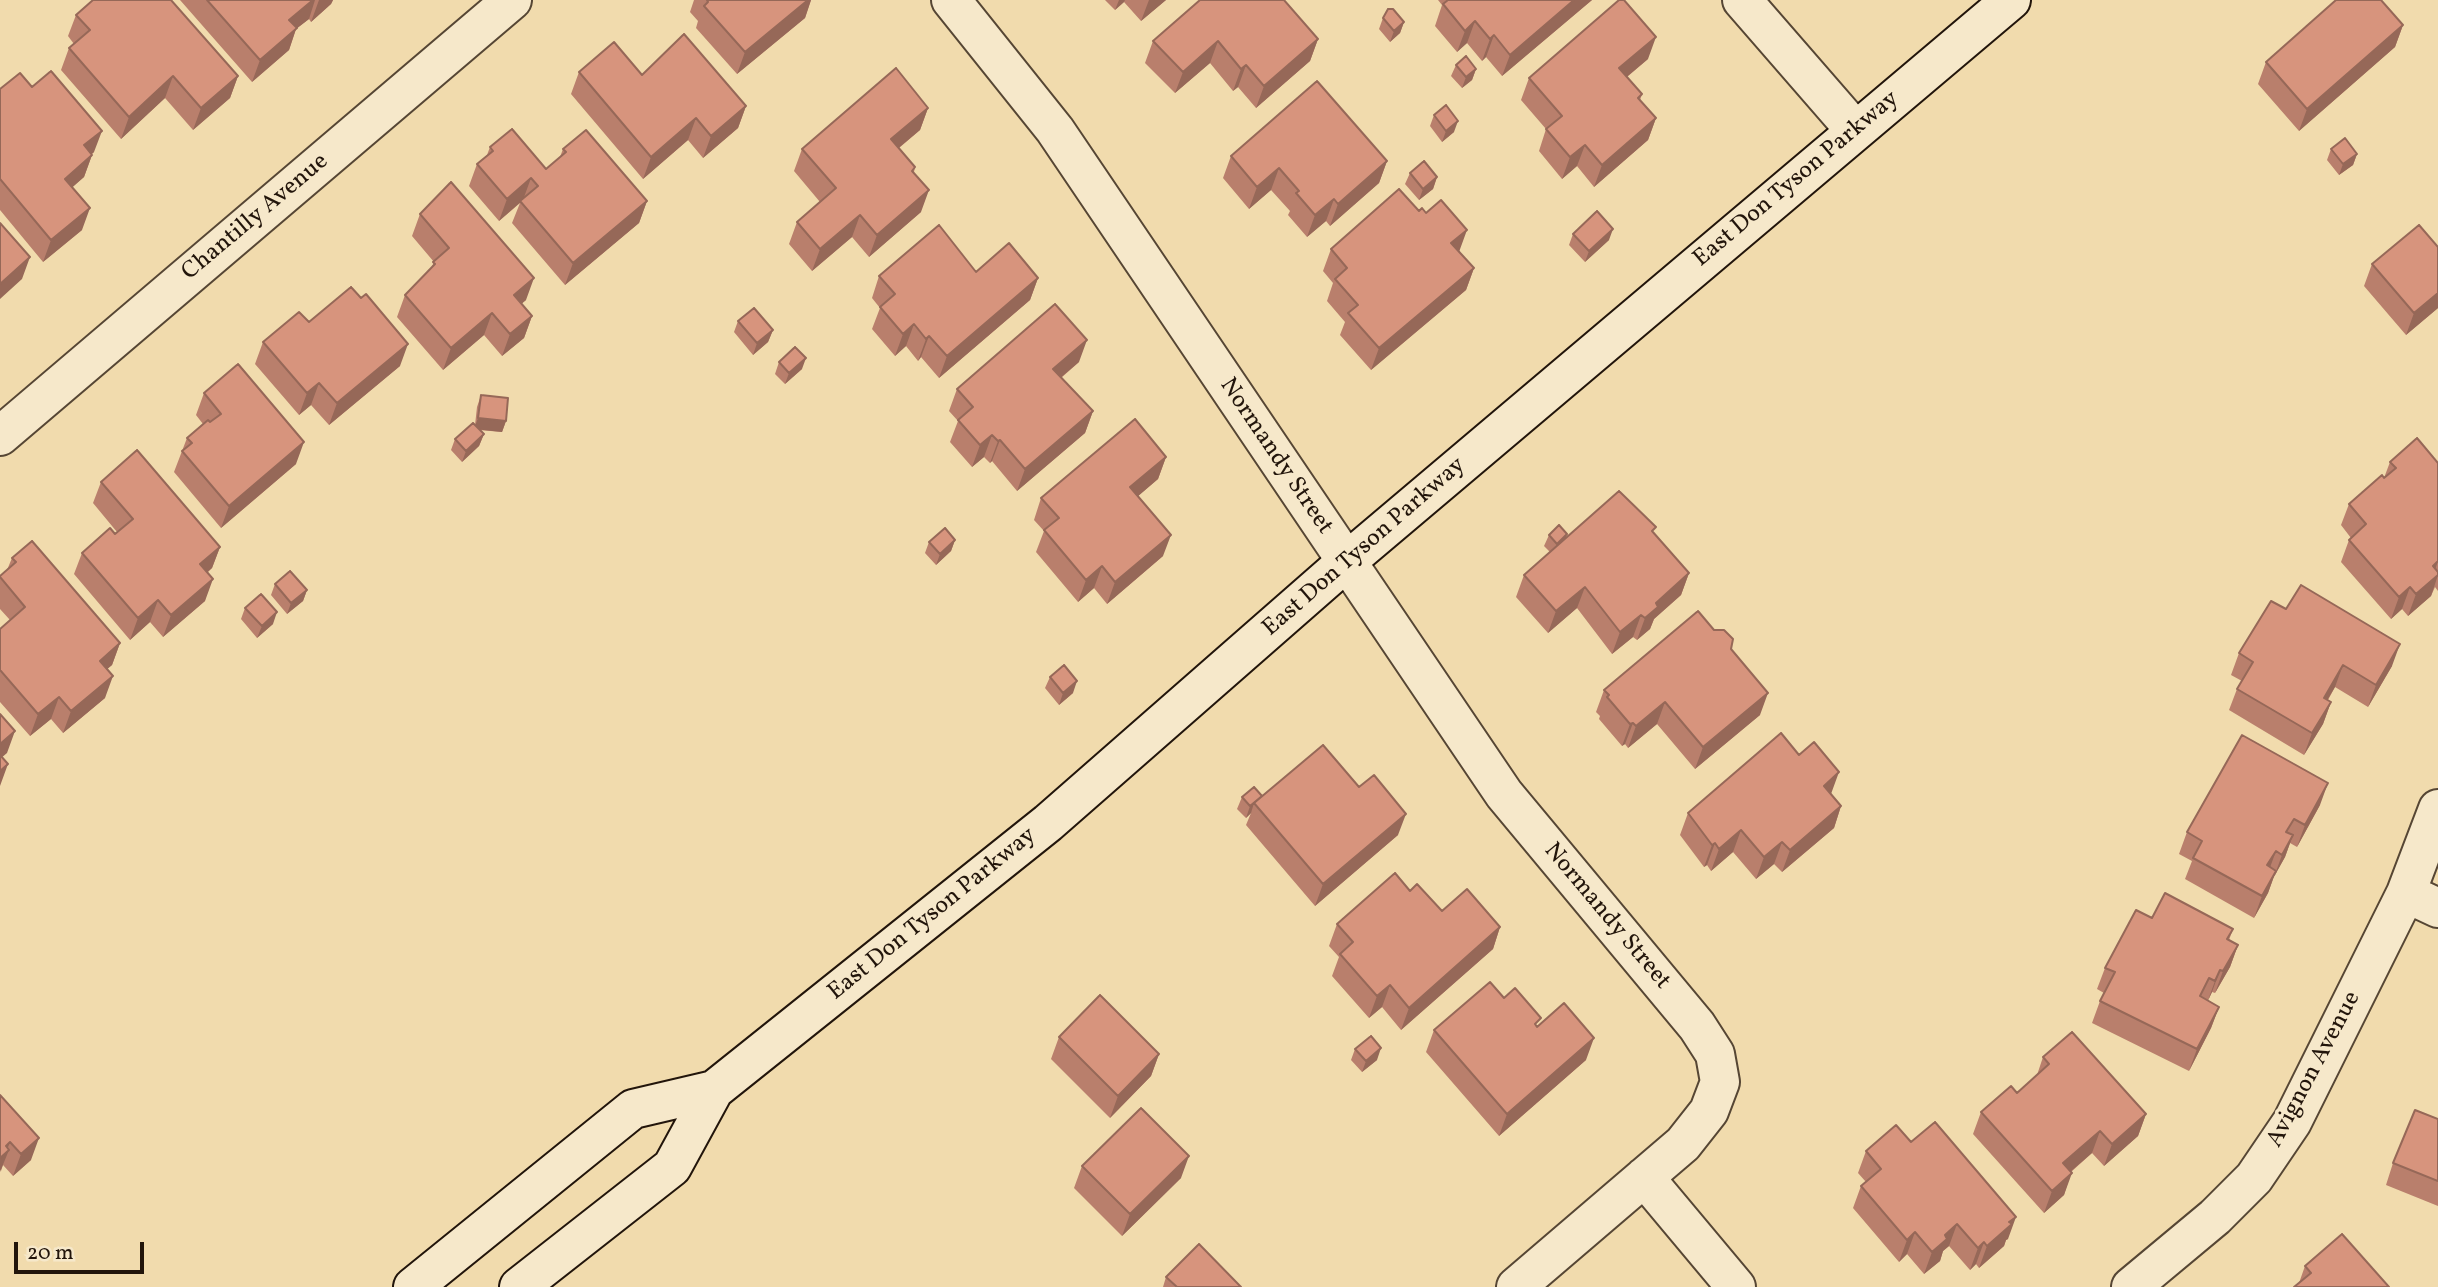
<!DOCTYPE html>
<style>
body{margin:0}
#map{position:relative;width:2438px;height:1287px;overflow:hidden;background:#f1dbad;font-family:Vollkorn,serif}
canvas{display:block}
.scale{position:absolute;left:14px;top:1242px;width:130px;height:32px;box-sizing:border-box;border:4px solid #22150b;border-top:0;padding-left:9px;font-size:21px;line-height:24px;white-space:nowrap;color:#22150b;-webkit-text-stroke:5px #f6e8ca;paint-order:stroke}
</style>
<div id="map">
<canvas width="2438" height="1287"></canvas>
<div class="scale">20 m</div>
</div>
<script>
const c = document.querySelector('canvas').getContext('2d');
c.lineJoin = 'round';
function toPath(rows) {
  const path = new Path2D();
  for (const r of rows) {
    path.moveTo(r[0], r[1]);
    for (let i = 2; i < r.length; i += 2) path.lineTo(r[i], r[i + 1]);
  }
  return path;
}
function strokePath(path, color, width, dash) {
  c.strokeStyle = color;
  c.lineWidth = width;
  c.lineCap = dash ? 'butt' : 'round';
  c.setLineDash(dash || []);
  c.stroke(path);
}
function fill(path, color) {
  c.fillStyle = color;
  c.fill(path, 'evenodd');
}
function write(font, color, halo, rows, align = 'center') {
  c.font = font + ' Vollkorn,serif';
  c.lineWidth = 7;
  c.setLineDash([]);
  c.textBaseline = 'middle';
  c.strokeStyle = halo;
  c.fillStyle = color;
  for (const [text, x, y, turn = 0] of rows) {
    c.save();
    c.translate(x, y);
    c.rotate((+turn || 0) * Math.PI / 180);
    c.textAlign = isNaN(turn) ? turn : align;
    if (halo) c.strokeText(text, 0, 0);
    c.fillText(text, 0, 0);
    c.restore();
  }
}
const street = toPath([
 [951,0,1055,130,1504,794,1697,1026,1715,1054,1720,1082,1709,1111,1683,1144,1516,1287],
 [1742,0,1855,130],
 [0,436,512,0],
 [2406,893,2438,908],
 [1644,1177,1736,1287],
 [2131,1287,2215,1217,2254,1178,2292,1122,2406,893,2438,809]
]);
const secondary = toPath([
 [413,1287,633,1109,714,1090],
 [519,1287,672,1167,714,1090,1048,823,1346,562,2011,0]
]);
strokePath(street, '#564634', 42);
strokePath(secondary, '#22150b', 42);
strokePath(street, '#f6e8ca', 38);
strokePath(secondary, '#f6e8ca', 38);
fill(toPath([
 [180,0,333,0,331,4,311,22,309,19,296,29,289,50,252,82],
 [694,0,811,0,805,18,737,74,696,28,698,21,690,12],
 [1105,0,1166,0,1141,21,1124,2,1115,10],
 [1438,0,1592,0,1502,76,1486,57,1482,61,1467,43,1457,52,1435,26,1442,5],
 [76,15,238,76,230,98,193,130,165,98,121,139,61,70,69,48,74,44,68,36],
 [1383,18,1404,22,1400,33,1390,42,1379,29],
 [2403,25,2395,47,2299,131,2258,84,2266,62],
 [1318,39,1310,61,1256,108,1238,87,1233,91,1210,63,1175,93,1145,63,1153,41],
 [1648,59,1627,77,1642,94,1640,100,1656,118,1648,140,1594,187,1577,166,1562,179,1539,151,1546,129,1521,100,1529,78],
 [1456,65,1476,69,1472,80,1462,88,1451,76],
 [579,72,642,75,746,106,738,128,703,158,688,140,643,179,571,94],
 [32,87,94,152,92,154,92,155,84,177,72,187,82,230,43,262,0,210,0,89],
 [928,108,920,130,899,148,915,167,914,172,921,212,869,257,852,237,812,271,789,244,797,222,820,202,794,171,802,149],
 [1434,115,1454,132,1442,142,1430,126],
 [490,147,546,169,560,157,563,149,647,201,639,223,565,285,512,223,520,203,499,221,469,186,477,164,487,155],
 [2331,149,2357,154,2353,165,2339,175,2327,160],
 [1231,156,1387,161,1379,183,1330,226,1326,221,1307,237,1288,215,1290,211,1271,190,1249,209,1223,178],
 [1410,173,1437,177,1433,189,1419,200,1405,184],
 [1419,211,1474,268,1466,290,1371,370,1340,335,1345,322,1327,301,1333,283,1323,271,1331,249],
 [420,214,526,300,521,304,532,316,524,338,502,356,484,335,443,370,397,317,405,295,431,269,434,262,412,236],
 [1573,234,1609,240,1585,262,1569,245],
 [2372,264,2438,308,2406,335,2364,286],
 [976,272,1038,278,1030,300,939,378,921,357,918,361,906,346,895,356,872,329,880,308,872,298,879,276],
 [738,321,773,330,768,342,753,355,734,332],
 [309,322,400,366,329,425,311,405,299,415,255,364,263,342],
 [779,362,802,369,785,384,775,374],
 [1079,362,1061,378,1093,411,1085,433,1017,491,992,461,990,463,984,457,972,467,950,442,958,421,949,411,957,389],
 [204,393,296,464,221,528,174,472,187,438,203,424,196,415],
 [481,395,506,421,502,432,479,430,484,434,479,446,462,462,451,450,455,439,475,425,477,407],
 [1166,457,1158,479,1138,496,1163,556,1107,604,1094,588,1078,602,1036,552,1044,531,1034,520,1041,498],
 [2390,462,2438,463,2438,591,2435,587,2431,596,2408,616,2402,609,2391,619,2341,562,2349,540,2351,538,2341,525,2349,504,2384,478],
 [101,482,220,547,212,568,208,572,205,601,163,637,150,622,130,640,74,574,82,553,117,532,93,503],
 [1654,533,1689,573,1681,595,1654,619,1650,629,1637,640,1633,637,1612,654,1577,608,1548,633,1516,597,1524,575,1550,552,1544,546,1549,535,1566,538],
 [955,540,951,551,936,565,925,553,929,542],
 [12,558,120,643,112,665,107,669,105,698,63,733,51,719,30,736,0,702,0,629,10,620,0,609,0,576,7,570],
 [275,584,307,590,303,601,287,614,271,595],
 [245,608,273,624,257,638,241,619],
 [2286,609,2392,666,2368,707,2335,687,2328,700,2331,702,2323,724,2304,755,2229,710,2237,689,2242,681,2231,675,2239,653],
 [1731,649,1760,715,1695,769,1657,724,1628,748,1625,744,1622,746,1599,719,1600,716,1596,712,1604,690],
 [1050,677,1073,693,1059,705,1045,688],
 [1831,794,1841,806,1834,828,1782,872,1774,864,1756,879,1733,852,1711,871,1707,865,1704,867,1680,835,1688,813],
 [1262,796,1398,835,1315,906,1246,825,1251,813,1246,818,1237,809,1242,797],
 [2320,805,2297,847,2290,843,2285,857,2274,876,2268,893,2254,918,2185,879,2192,861,2179,854,2187,832],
 [1410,891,1442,911,1500,927,1493,949,1401,1030,1382,1007,1369,1018,1332,976,1339,957,1329,946,1337,924],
 [2152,918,2233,929,2229,940,2238,945,2230,967,2215,993,2212,992,2208,1000,2219,1007,2211,1028,2189,1071,2092,1023,2100,1001,2104,993,2097,989,2105,968],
 [1504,998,1538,1026,1586,1060,1499,1136,1426,1052,1434,1030],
 [1059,1037,1159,1054,1151,1076,1110,1118,1051,1059],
 [1355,1049,1377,1060,1362,1072,1351,1060],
 [2043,1057,2146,1114,2138,1136,2104,1166,2092,1153,2071,1172,2064,1195,2044,1213,1973,1134,1981,1112,2017,1093,2037,1075],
 [0,1095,31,1160,13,1176,3,1165,1,1171],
 [2438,1119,2438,1206,2386,1185,2393,1163],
 [1911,1142,2008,1239,2006,1240,2004,1246,1979,1268,1976,1264,1970,1270,1949,1246,1943,1251,1940,1261,1924,1274,1907,1254,1899,1262,1853,1208,1861,1186,1866,1182,1858,1173,1866,1151],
 [1082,1166,1181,1178,1122,1236,1074,1188],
 [2305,1266,2389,1287,2299,1283],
 [1166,1277,1241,1287,1163,1287]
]), '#b97f6c');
fill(toPath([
 [313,0,315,0,309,19,296,29,289,50,252,82,260,60,289,20],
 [319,0,333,0,331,4,311,22],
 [808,0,811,0,805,18,737,74,745,52],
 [1119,0,1125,0,1124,2,1115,10],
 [1149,0,1166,0,1141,21],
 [1574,0,1592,0,1502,76,1510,55],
 [1475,21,1467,43,1457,52,1465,31],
 [1404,22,1400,33,1390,42,1394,31],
 [2403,25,2395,47,2299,131,2307,109],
 [1494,35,1486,57,1482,61,1490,39],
 [1656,37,1648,59,1611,90,1619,68],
 [1318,39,1310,61,1256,108,1264,86],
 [1218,41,1210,63,1175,93,1183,72],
 [1246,65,1238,87,1233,91,1241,69],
 [1476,69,1472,80,1462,88,1466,77],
 [173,76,165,98,121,139,129,117],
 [238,76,230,98,193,130,201,108],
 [746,106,738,128,703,158,711,136],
 [928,108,920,130,883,161,891,139],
 [696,118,688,140,643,179,651,157],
 [1656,118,1648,140,1594,187,1602,165],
 [1458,121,1454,132,1442,142,1446,131],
 [102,131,94,152,76,167,84,145],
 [1585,145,1577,166,1562,179,1570,157],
 [2357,154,2353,165,2339,175,2343,164],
 [92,155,84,177,57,201,65,179],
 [1387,161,1379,183,1330,226,1338,204],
 [1279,168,1271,190,1249,209,1257,187],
 [1437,177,1433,189,1419,200,1423,189],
 [531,178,523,200,499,221,507,199],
 [929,190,921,212,869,257,877,235],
 [1334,199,1326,221,1307,237,1315,215],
 [647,201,639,223,565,285,573,263],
 [90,208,82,230,43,262,51,240],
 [860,215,852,237,812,271,820,249],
 [1613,229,1609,240,1585,262,1589,251],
 [1467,230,1459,252,1451,243],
 [30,257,22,279,0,299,0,284],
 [1474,268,1466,290,1371,370,1379,348],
 [534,278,526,300,506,317,514,295],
 [1038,278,1030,300,939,378,947,356],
 [2438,293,2438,308,2406,335,2414,313],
 [492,313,484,335,443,370,451,348],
 [532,316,524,338,502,356,510,334],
 [914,324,906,346,895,356,903,334],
 [773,330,768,342,753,355,757,343],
 [929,336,921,357,918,361,926,339],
 [1087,340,1079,362,1045,391,1053,369],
 [408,344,400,366,329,425,337,403],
 [806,358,802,369,785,384,789,373],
 [319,383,311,405,299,415,307,393],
 [1093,411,1085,433,1017,491,1025,469],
 [478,418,506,421,502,432,474,429],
 [484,434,479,446,462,462,466,451],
 [992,435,984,457,972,467,980,445],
 [1000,440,992,461,990,463,998,441],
 [304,442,296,464,221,528,229,506],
 [1166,457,1158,479,1123,509,1130,487],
 [1171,535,1163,556,1107,604,1115,582],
 [955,540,951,551,936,565,940,554],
 [220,547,212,568,192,585,200,564],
 [2438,561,2431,582,2438,575,2431,596,2408,616,2416,594,2433,566],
 [1102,566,1094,588,1078,602,1086,580],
 [1689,573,1681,595,1654,619,1650,629,1637,640,1645,618,1656,603],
 [213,579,205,601,163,637,171,615],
 [1585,587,1577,608,1548,633,1556,611],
 [2410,587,2402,609,2391,619,2399,597],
 [307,590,303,601,287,614,291,603],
 [158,600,150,622,130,640,138,618],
 [277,612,273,624,257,638,262,626],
 [1641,615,1633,637,1612,654,1620,632],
 [120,643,112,665,92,682,100,661],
 [2400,644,2392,666,2368,707,2376,685],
 [2343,665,2335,687,2316,719,2324,698],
 [113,676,105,698,63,733,71,711],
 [1077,681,1073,693,1059,705,1063,693],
 [1768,693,1760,715,1695,769,1703,747],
 [59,697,51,719,30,736,38,714],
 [1665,702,1657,724,1628,748,1636,726],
 [2331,702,2323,724,2304,755,2312,733],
 [1633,723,1625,744,1622,746,1630,724],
 [15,731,7,753,0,759,0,744],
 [8,764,0,786,0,771],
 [1839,772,1831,794,1824,786],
 [2328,783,2320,805,2297,847,2305,825],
 [1254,803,1251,813,1246,818,1250,806],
 [1841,806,1834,828,1782,872,1790,850],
 [1406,814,1398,835,1315,906,1323,884],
 [1741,830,1733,852,1711,871,1719,849],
 [2293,835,2285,857,2274,877,2282,855],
 [1782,842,1774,864,1756,879,1764,857],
 [1715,843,1707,865,1704,867,1712,845],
 [2276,851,2268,873,2267,865],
 [2276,871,2268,893,2254,918,2262,896],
 [1500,927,1493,949,1401,1030,1409,1008],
 [2238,945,2230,967,2215,993,2223,971],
 [2220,970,2212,992,2207,1003,2215,981],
 [1390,985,1382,1007,1369,1018,1377,996],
 [2219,1007,2211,1028,2189,1071,2197,1049],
 [1594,1038,1586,1060,1499,1136,1507,1114],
 [1381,1048,1377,1060,1362,1072,1366,1061],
 [1159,1054,1151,1076,1110,1118,1118,1096],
 [2146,1114,2138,1136,2104,1166,2112,1144],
 [2100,1131,2092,1153,2055,1185,2063,1163],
 [39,1138,31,1160,13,1176,21,1154],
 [10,1142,6,1152,9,1150,0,1172,0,1158,6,1146],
 [1189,1156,1181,1178,1122,1236,1130,1214],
 [2072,1173,2064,1195,2044,1213,2052,1191],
 [2016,1217,2008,1239,2006,1240,2004,1246,1979,1268,1987,1246,2009,1222],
 [1957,1224,1949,1246,1943,1251,1940,1261,1924,1274,1932,1252,1945,1235],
 [1915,1232,1907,1254,1899,1262,1907,1240],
 [1984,1242,1976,1264,1970,1270,1978,1248]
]), '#966858');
const building = toPath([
 [93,0,171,0,238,76,201,108,173,76,129,117,69,48,90,30,76,15,93,0],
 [207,0,313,0,289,20,297,28,260,60,207,0],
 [707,0,808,0,745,52,704,6,708,2,707,0],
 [1200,0,1284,0,1318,39,1264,86,1246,65,1241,69,1218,41,1183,72,1153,41,1200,0],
 [1448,0,1574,0,1510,55,1494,35,1490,39,1475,21,1465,31,1443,4,1448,0],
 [1619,0,1624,0,1656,37,1619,68,1642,94,1638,98,1656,118,1602,165,1585,145,1570,157,1546,129,1562,116,1529,78,1619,0],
 [2336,0,2381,0,2403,25,2307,109,2266,62,2336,0],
 [1388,9,1393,9,1404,22,1394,31,1383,18,1388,9],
 [684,34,746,106,711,136,696,118,651,157,579,72,614,42,642,75,684,34],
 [1466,56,1476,69,1466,77,1456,65,1466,56],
 [896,68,928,108,891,139,915,167,912,171,929,190,877,235,860,215,820,249,797,222,836,188,802,149,896,68],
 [51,71,102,131,84,145,92,155,65,179,90,208,51,240,0,179,0,89,20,73,32,87,51,71],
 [1317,81,1387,161,1338,204,1334,199,1315,215,1296,193,1299,191,1279,168,1257,187,1231,156,1317,81],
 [1446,105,1458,121,1446,131,1434,115,1446,105],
 [512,129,546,169,566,152,563,149,586,130,647,201,573,263,520,201,538,186,531,178,507,199,477,164,493,151,490,147,512,129],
 [2345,138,2357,154,2343,164,2331,149,2345,138],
 [1424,161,1437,177,1423,189,1410,173,1424,161],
 [451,182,534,278,514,295,532,316,510,334,492,313,451,348,405,295,435,264,433,262,449,248,420,214,451,182],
 [1399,189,1419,211,1422,208,1426,213,1441,200,1467,230,1451,243,1474,268,1379,348,1348,313,1358,305,1335,279,1347,268,1331,249,1399,189],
 [1597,211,1613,229,1589,251,1573,234,1597,211],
 [0,223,30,257,0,284,0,223],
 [939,225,976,272,1009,243,1038,278,947,356,929,336,926,339,914,324,903,334,880,307,895,294,879,276,939,225],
 [2419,225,2438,247,2438,293,2414,313,2372,264,2419,225],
 [351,287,361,298,366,294,408,344,337,403,319,383,307,393,263,342,299,312,309,322,351,287],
 [1055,304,1087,340,1053,369,1093,411,1025,469,1000,440,998,441,992,435,980,445,958,420,973,407,957,389,1055,304],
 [754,308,773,330,757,343,738,321,754,308],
 [795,347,806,358,789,373,779,362,795,347],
 [238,364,304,442,229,506,182,451,192,443,187,438,208,420,210,422,221,414,204,393,238,364],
 [481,395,508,398,506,421,478,418,481,395],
 [1135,419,1166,457,1130,487,1171,535,1115,582,1102,566,1086,580,1044,530,1059,518,1041,498,1135,419],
 [473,423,484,434,466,451,455,439,473,423],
 [2417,438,2438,463,2438,561,2433,566,2438,572,2438,575,2416,594,2410,587,2399,597,2349,540,2366,524,2349,504,2382,475,2384,478,2396,468,2390,462,2417,438],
 [137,450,220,547,200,564,213,579,171,615,158,600,138,618,82,553,110,528,115,534,133,519,101,482,137,450],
 [1619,491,1656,527,1652,531,1689,573,1656,603,1658,607,1645,618,1641,615,1620,632,1585,587,1556,611,1524,575,1619,491],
 [1559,525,1567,534,1557,544,1549,535,1559,525],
 [945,528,955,540,940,554,929,542,945,528],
 [32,541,120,643,100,661,113,676,71,711,59,697,38,714,0,670,0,629,25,607,0,577,0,576,16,562,12,558,32,541],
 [290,571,307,590,291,603,275,584,290,571],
 [2301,585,2400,644,2376,685,2343,665,2324,698,2331,702,2312,733,2237,689,2253,662,2239,653,2271,601,2286,609,2301,585],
 [261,594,277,612,262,626,245,608,261,594],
 [1698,611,1714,630,1724,630,1733,639,1731,649,1768,693,1703,747,1665,702,1636,726,1633,723,1630,724,1607,697,1609,695,1604,690,1698,611],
 [1064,665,1077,681,1063,693,1050,677,1064,665],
 [0,714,15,731,0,744,0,714],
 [1781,733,1799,755,1814,742,1839,772,1824,786,1841,806,1790,850,1782,842,1764,857,1741,830,1719,849,1715,843,1712,845,1688,813,1781,733],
 [2242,735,2328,783,2305,825,2294,819,2286,832,2293,835,2282,855,2276,851,2267,865,2276,871,2262,896,2193,858,2202,841,2187,832,2242,735],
 [1323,745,1359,787,1374,775,1406,814,1323,884,1254,803,1323,745],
 [0,755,8,764,0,771,0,755],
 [1254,787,1262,796,1250,806,1242,797,1254,787],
 [1395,873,1410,891,1417,884,1442,911,1467,889,1500,927,1409,1008,1390,985,1377,996,1340,954,1353,942,1337,924,1395,873],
 [2165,893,2233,929,2227,939,2238,945,2223,971,2220,970,2215,981,2209,978,2200,996,2219,1007,2197,1049,2100,1001,2115,972,2105,968,2136,910,2152,918,2165,893],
 [1490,982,1504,998,1515,988,1541,1018,1535,1024,1537,1027,1564,1003,1594,1038,1507,1114,1434,1030,1490,982],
 [1100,995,1159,1054,1118,1096,1059,1037,1100,995],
 [2072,1032,2146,1114,2112,1144,2100,1131,2063,1163,2072,1173,2052,1191,1981,1112,2011,1086,2017,1093,2049,1064,2043,1057,2072,1032],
 [1371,1036,1381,1048,1366,1061,1355,1049,1371,1036],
 [0,1095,39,1138,21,1154,10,1142,6,1146,9,1150,0,1158,0,1095],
 [1141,1108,1189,1156,1130,1214,1082,1166,1141,1108],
 [2415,1110,2438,1119,2438,1181,2393,1163,2415,1110],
 [1935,1122,2016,1217,2009,1222,2012,1224,1987,1246,1984,1242,1978,1248,1957,1224,1945,1235,1947,1239,1932,1252,1915,1232,1907,1240,1861,1186,1881,1169,1866,1151,1896,1125,1911,1142,1935,1122],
 [2342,1234,2389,1287,2294,1287,2311,1273,2305,1266,2342,1234],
 [1199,1244,1241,1287,1177,1287,1166,1277,1199,1244]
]);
fill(building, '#d7947d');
strokePath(building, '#966858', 2);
write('24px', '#22150b', '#f6e8ca', [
 ["East Don Tyson Parkway",1797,180,-40],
 ["Chantilly Avenue",256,218,-40],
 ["Normandy Street",1275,457,56],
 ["East Don Tyson Parkway",1365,548,-41],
 ["East Don Tyson Parkway",933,915,-39],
 ["Normandy Street",1606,917,50],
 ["Avignon Avenue",2315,1070,-62]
]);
</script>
